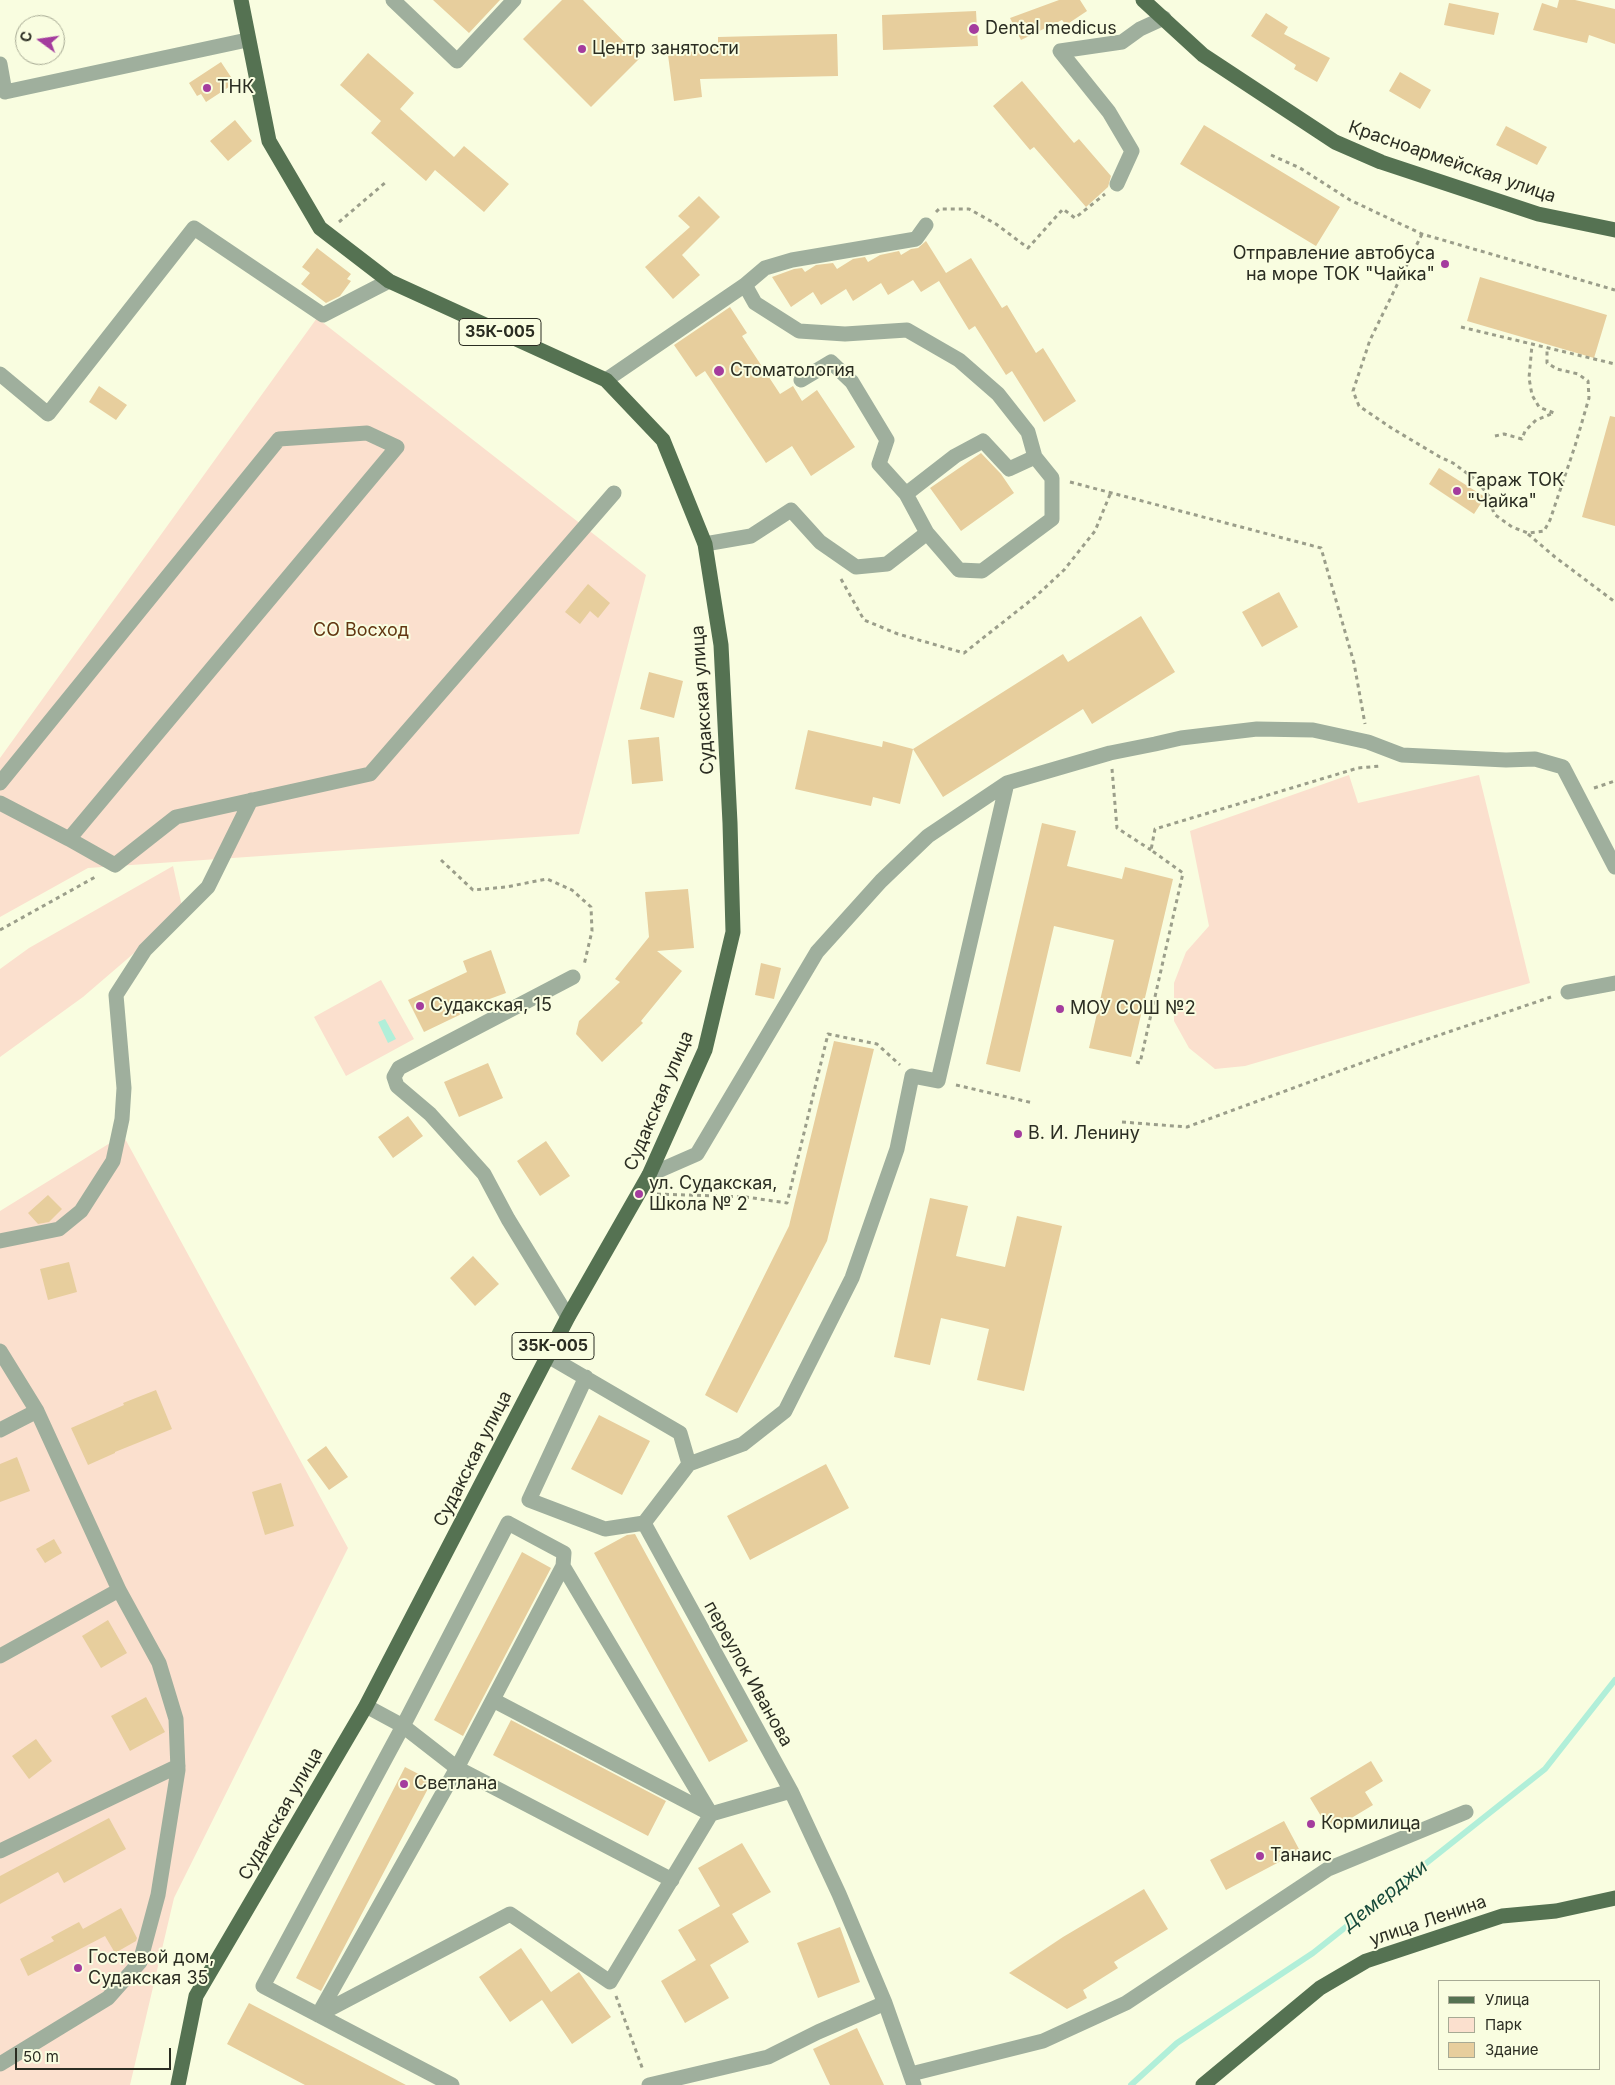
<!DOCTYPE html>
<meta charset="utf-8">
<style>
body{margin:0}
#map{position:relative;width:1615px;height:2085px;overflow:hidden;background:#f9fde0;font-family:Inter,sans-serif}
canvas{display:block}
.legend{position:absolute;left:1438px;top:1980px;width:162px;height:90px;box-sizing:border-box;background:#f9fde0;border:1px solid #a7aa94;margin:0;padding:6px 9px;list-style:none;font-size:15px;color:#2b2d22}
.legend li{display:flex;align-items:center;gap:10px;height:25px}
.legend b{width:25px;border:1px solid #a7aa94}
.north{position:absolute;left:15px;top:15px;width:50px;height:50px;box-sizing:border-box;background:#f9fde0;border:1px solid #a7aa94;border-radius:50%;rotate:284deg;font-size:14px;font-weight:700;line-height:20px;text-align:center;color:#2b2d22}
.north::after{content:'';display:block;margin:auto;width:18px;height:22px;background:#a43c9e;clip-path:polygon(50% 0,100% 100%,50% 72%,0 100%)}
.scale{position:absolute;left:15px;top:2048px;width:156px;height:22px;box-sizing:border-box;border:2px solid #2b2d22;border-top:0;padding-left:6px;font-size:15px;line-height:18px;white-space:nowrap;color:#2b2d22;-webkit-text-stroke:4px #f9fde0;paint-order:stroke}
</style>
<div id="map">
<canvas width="1615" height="2085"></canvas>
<ul class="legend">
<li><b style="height:6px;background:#557252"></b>Улица</li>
<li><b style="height:14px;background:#fbe0ce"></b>Парк</li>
<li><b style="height:14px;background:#e7ce9d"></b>Здание</li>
</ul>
<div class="north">С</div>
<div class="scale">50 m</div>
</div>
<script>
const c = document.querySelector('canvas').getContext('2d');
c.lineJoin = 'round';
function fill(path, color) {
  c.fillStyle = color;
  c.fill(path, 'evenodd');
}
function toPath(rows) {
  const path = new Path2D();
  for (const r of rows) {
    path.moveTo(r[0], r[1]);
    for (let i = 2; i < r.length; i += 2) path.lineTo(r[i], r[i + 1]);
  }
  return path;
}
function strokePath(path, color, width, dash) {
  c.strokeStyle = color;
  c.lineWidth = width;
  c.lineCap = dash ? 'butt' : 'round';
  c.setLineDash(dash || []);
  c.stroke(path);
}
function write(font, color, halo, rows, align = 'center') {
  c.font = font + ' Inter,sans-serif';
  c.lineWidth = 4;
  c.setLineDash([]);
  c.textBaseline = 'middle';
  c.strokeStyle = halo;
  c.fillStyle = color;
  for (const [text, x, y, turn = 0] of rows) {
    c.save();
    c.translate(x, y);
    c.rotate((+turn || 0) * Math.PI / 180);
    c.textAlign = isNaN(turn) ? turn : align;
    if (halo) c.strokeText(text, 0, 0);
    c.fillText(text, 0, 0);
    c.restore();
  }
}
fill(toPath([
 [317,318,646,575,579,834,88,868,0,917,0,758],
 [1349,775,1358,803,1479,775,1530,983,1245,1066,1215,1069,1189,1048,1174,1021,1174,983,1186,952,1209,926,1190,831],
 [173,866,183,911,83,997,0,1057,0,969,29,948],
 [381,980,414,1039,346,1076,314,1017],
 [123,1135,348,1548,174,1898,130,2085,0,2085,0,1211]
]), '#fbe0ce');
fill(toPath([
 [385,1019,396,1039,388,1043,378,1022]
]), '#b1efd9');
strokePath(toPath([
 [1131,2085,1177,2043,1313,1953,1545,1769,1615,1680]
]), '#b1efd9', 6);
fill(toPath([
 [433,0,500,0,469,33],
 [562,0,583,0,640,58,591,107,523,39],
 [1059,0,1080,0,1087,11,1066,25,1062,20,1021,40,1010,18],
 [1559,0,1575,0,1615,9,1615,44,1589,35,1587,43,1533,30,1542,3,1557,8],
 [1449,3,1499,13,1494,35,1444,25],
 [976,11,978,46,883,50,882,15],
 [1266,13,1288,27,1284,34,1330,58,1317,82,1294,69,1296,65,1251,36],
 [837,34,838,76,700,79,702,97,674,101,668,55,718,48,718,37],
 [368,53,414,93,400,109,454,157,464,146,509,184,484,212,435,170,426,181,371,133,381,121,340,85],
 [221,62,235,83,206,102,201,94,197,96,189,83],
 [1400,72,1431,90,1420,109,1389,91],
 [1022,81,1074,143,1079,139,1111,176,1108,187,1086,207,1034,147,1030,150,993,106],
 [235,120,252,141,228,161,210,141],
 [1204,125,1340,207,1316,246,1180,164],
 [1506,126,1547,147,1537,165,1496,145],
 [699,196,720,217,682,255,700,275,673,299,645,267,690,227,678,216],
 [926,241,946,273,971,258,1002,308,1007,305,1036,353,1043,348,1076,401,1044,422,1012,371,1006,375,975,326,969,330,939,281,921,292,913,280,888,295,881,283,853,301,846,289,821,305,813,292,791,307,772,277,794,269,802,268,805,272,816,265,833,263,837,269,853,259,865,257,868,262,880,255,899,251,901,255,911,249,918,248],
 [317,248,351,274,347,279,351,281,340,296,326,303,301,284,310,273,302,267],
 [1480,277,1607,315,1594,358,1467,321],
 [730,307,747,333,742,336,780,394,793,386,802,401,817,390,855,447,811,476,792,446,766,463,705,371,696,377,674,345],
 [99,386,127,405,116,420,89,402],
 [1610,416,1615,417,1615,526,1582,517],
 [981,453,1001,474,1014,493,961,531,930,488],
 [1439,468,1485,497,1474,514,1429,484],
 [588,584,610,603,598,618,590,611,580,624,565,612],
 [1279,592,1298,627,1262,647,1242,612],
 [1141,616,1175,672,1092,724,1083,709,943,797,913,749,1063,654,1068,662],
 [649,672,683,681,674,718,640,709],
 [808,730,882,747,883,741,913,749,900,804,873,797,871,806,795,789],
 [659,737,663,781,632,784,628,740],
 [1042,823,1076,831,1067,866,1122,879,1125,867,1173,879,1131,1057,1089,1048,1114,940,1054,926,1020,1072,986,1064],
 [688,889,694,948,657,951,682,971,641,1021,643,1023,602,1062,576,1034,579,1021,620,982,615,979,649,937,645,892],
 [491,950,506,993,473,1005,474,1008,424,1032,408,1000,467,972,463,961],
 [761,963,781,968,774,999,755,995],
 [834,1041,874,1049,827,1241,737,1413,705,1395,789,1226],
 [488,1063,503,1098,459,1117,444,1082],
 [408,1116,423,1136,393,1158,378,1137],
 [546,1141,570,1176,540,1196,517,1161],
 [48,1195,62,1209,49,1222,38,1224,28,1213],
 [930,1198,968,1206,956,1256,1005,1267,1017,1216,1062,1226,1024,1391,977,1380,989,1329,941,1318,930,1365,894,1357],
 [473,1256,499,1284,475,1306,450,1278],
 [69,1262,77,1292,48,1300,40,1269],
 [156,1390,172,1429,115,1452,115,1453,88,1465,71,1428,124,1405,123,1403],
 [599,1415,650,1441,622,1495,571,1469],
 [326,1446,348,1477,329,1490,307,1460],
 [17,1457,30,1491,0,1502,0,1464],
 [826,1464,849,1508,750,1560,727,1516],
 [281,1483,294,1526,265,1535,252,1492],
 [635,1534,748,1741,709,1762,594,1553,627,1535],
 [54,1539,62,1553,45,1563,36,1549],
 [522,1552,551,1568,463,1736,434,1720],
 [108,1620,127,1653,101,1668,82,1636],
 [146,1697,165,1732,130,1751,111,1716],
 [511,1720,666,1801,648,1836,493,1755],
 [36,1739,52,1761,29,1779,12,1756],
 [1371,1761,1383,1781,1365,1792,1373,1805,1330,1831,1310,1798],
 [405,1767,432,1781,321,1991,296,1978],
 [109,1818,126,1849,64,1883,58,1872,0,1904,0,1876],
 [1284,1821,1300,1851,1226,1890,1210,1860],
 [742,1843,771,1892,732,1914,749,1942,710,1965,729,1998,685,2023,661,1981,696,1960,678,1930,720,1906,698,1868],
 [1144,1889,1168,1929,1114,1962,1118,1968,1083,1990,1087,1998,1067,2009,1009,1973,1063,1937],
 [121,1908,137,1938,136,1941,115,1953,105,1936,28,1976,20,1959,54,1941,51,1937,79,1922,83,1929],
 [840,1927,860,1982,818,1998,797,1943],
 [521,1948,551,1992,579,1972,611,2017,572,2044,542,2000,510,2022,479,1977],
 [249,2003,406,2085,305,2085,227,2044],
 [857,2028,884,2085,830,2085,813,2049]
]), '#e7ce9d');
strokePath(toPath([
 [1271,155,1300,168,1350,200,1422,234,1615,290],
 [936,212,939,209,969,209,996,224,1028,248,1063,209,1075,218,1105,194],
 [339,222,386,182],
 [1422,234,1370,340,1353,391,1359,406,1393,429,1440,457,1453,463,1476,480,1489,496,1494,514,1512,527,1528,533,1544,531,1550,520,1575,446,1589,398,1588,381,1578,374,1557,369,1547,363,1547,349],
 [1461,327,1615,364],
 [1495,436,1504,434,1522,439,1525,431,1536,420,1554,413,1539,407,1532,395,1529,378,1532,345],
 [1070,482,1321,548,1354,663,1365,724],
 [1528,534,1555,557,1615,602],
 [841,579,864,620,898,634,964,653,1035,597,1064,570,1095,531,1111,492],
 [1112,769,1117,828,1151,850],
 [1594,788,1615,781],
 [441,860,473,890,506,887,547,879,572,890,591,907,592,931,584,965],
 [0,930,97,876],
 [1136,1062,1140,1063,1183,873,1151,850,1155,829,1358,768,1380,766],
 [956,1085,1033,1103],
 [1122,1122,1187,1127,1416,1043,1551,997],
 [657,1194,746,1197,787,1203,828,1034,877,1044,900,1065],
 [616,1996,643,2070]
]), '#9b9e8a', 3, [4, 4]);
strokePath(toPath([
 [393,0,457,61,514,0],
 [0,64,5,92],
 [5,92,247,40],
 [1117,184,1132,151,1109,112,1060,51,1122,42,1140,29,1164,18],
 [0,374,48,414,194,228,323,315,389,281],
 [606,380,745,285,765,268,792,260,916,239,926,225],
 [801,380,831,362,852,382,887,440,879,464,906,494,927,533],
 [906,494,955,456,983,441,1009,469,1035,457],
 [705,544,751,536,791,510,820,542,856,567,887,564,927,533,959,570,982,571,1052,519,1052,478,1035,457,1028,432,998,394,959,360,907,330,845,334,799,331,755,303,745,285],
 [0,783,279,439,367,433,397,447,69,839],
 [0,803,69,839,115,865,176,817,370,774,614,493],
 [1568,992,1615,983],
 [649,1175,697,1154,817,952,881,881,928,836,1007,783,1110,753,1155,744,1181,738,1257,729,1313,730,1368,742,1402,755,1506,760,1535,759,1563,767,1615,867],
 [0,1241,59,1229,81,1211,113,1161,122,1119,124,1088,116,995,145,950,208,887,251,800],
 [568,1317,508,1219,484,1174,430,1114,397,1086,394,1077,399,1068,573,977],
 [0,1351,37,1411,119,1590,159,1663,176,1719,178,1770,158,1895,140,1962,108,1998,0,2064],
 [548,1356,680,1433,689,1464,644,1523,791,1791,839,1894,885,2003,914,2085],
 [586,1377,529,1500,605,1529,644,1523],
 [0,1430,37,1411],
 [689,1464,743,1444,785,1411,852,1278,897,1149,912,1076,938,1081,1007,783],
 [563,1566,711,1814],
 [0,1656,119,1590],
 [493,1700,709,1813],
 [366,1706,403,1726,508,1523,564,1553,563,1566,457,1768,403,1726,263,1986,452,2085],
 [0,1851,178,1766],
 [318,2015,510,1914,610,1982,711,1814,791,1791],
 [318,2015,457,1768,672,1880],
 [911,2074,1043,2041,1126,2003,1328,1869,1466,1812],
 [649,2085,768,2057,818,2032,885,2003]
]), '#9faf9d', 15);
strokePath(toPath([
 [1143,0,1203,55,1335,142,1381,162,1538,214,1615,230],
 [178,2085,196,1996,366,1706,568,1317,649,1175,705,1050,733,932,730,823,721,645,705,544,663,440,606,380,389,281,320,228,269,141,241,0],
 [1203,2085,1320,1988,1366,1961,1502,1916,1556,1911,1615,1898]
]), '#557252', 15);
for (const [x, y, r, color] of [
 [974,29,6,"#a43c9e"],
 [582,49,5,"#a43c9e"],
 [207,88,5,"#a43c9e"],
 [1445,264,5,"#a43c9e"],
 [719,371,6,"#a43c9e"],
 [1457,491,5,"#a43c9e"],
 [420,1006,5,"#a43c9e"],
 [1060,1009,5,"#a43c9e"],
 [1018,1134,5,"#a43c9e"],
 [639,1194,5,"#a43c9e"],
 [404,1784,5,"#a43c9e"],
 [1311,1824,5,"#a43c9e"],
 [1260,1856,5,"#a43c9e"],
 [78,1968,5,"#a43c9e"]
]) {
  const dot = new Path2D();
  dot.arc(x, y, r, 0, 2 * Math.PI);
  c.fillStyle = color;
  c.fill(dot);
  strokePath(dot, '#f9fde0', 2);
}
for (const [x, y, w] of [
 [500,332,82],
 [553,1346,82]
]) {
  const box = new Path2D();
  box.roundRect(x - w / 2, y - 13.5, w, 27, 4);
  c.fillStyle = '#f9fde0';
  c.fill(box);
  strokePath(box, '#2b2d22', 1);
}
write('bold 16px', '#2b2d22', null, [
 ["35К-005",500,332],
 ["35К-005",553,1346]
]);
write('18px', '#2b2d22', '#f9fde0', [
 ["Dental medicus",985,29],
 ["Центр занятости",592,49],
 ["ТНК",217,88],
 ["Отправление автобуса",1435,254,"right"],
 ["на море ТОК \"Чайка\"",1435,275,"right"],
 ["Стоматология",730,371],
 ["Гараж ТОК",1467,481],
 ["\"Чайка\"",1467,502],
 ["Судакская, 15",430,1006],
 ["МОУ СОШ №2",1070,1009],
 ["В. И. Ленину",1028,1134],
 ["ул. Судакская,",649,1184],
 ["Школа № 2",649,1205],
 ["Светлана",414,1784],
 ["Кормилица",1321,1824],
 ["Танаис",1270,1856],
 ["Гостевой дом,",88,1958],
 ["Судакская 35",88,1979]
], 'left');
write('18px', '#2b2d22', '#f9fde0', [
 ["Красноармейская улица",1452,162,19],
 ["Судакская улица",703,700,-94],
 ["Судакская улица",659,1101,-67],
 ["Судакская улица",473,1459,-63],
 ["переулок Иванова",748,1674,61],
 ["Судакская улица",281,1814,-60],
 ["улица Ленина",1428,1921,-19]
]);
write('18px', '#623611', '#f9fde0', [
 ["СО Восход",361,631]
]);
write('italic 19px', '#16493a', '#f9fde0', [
 ["Демерджи",1385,1896,-38]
]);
</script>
